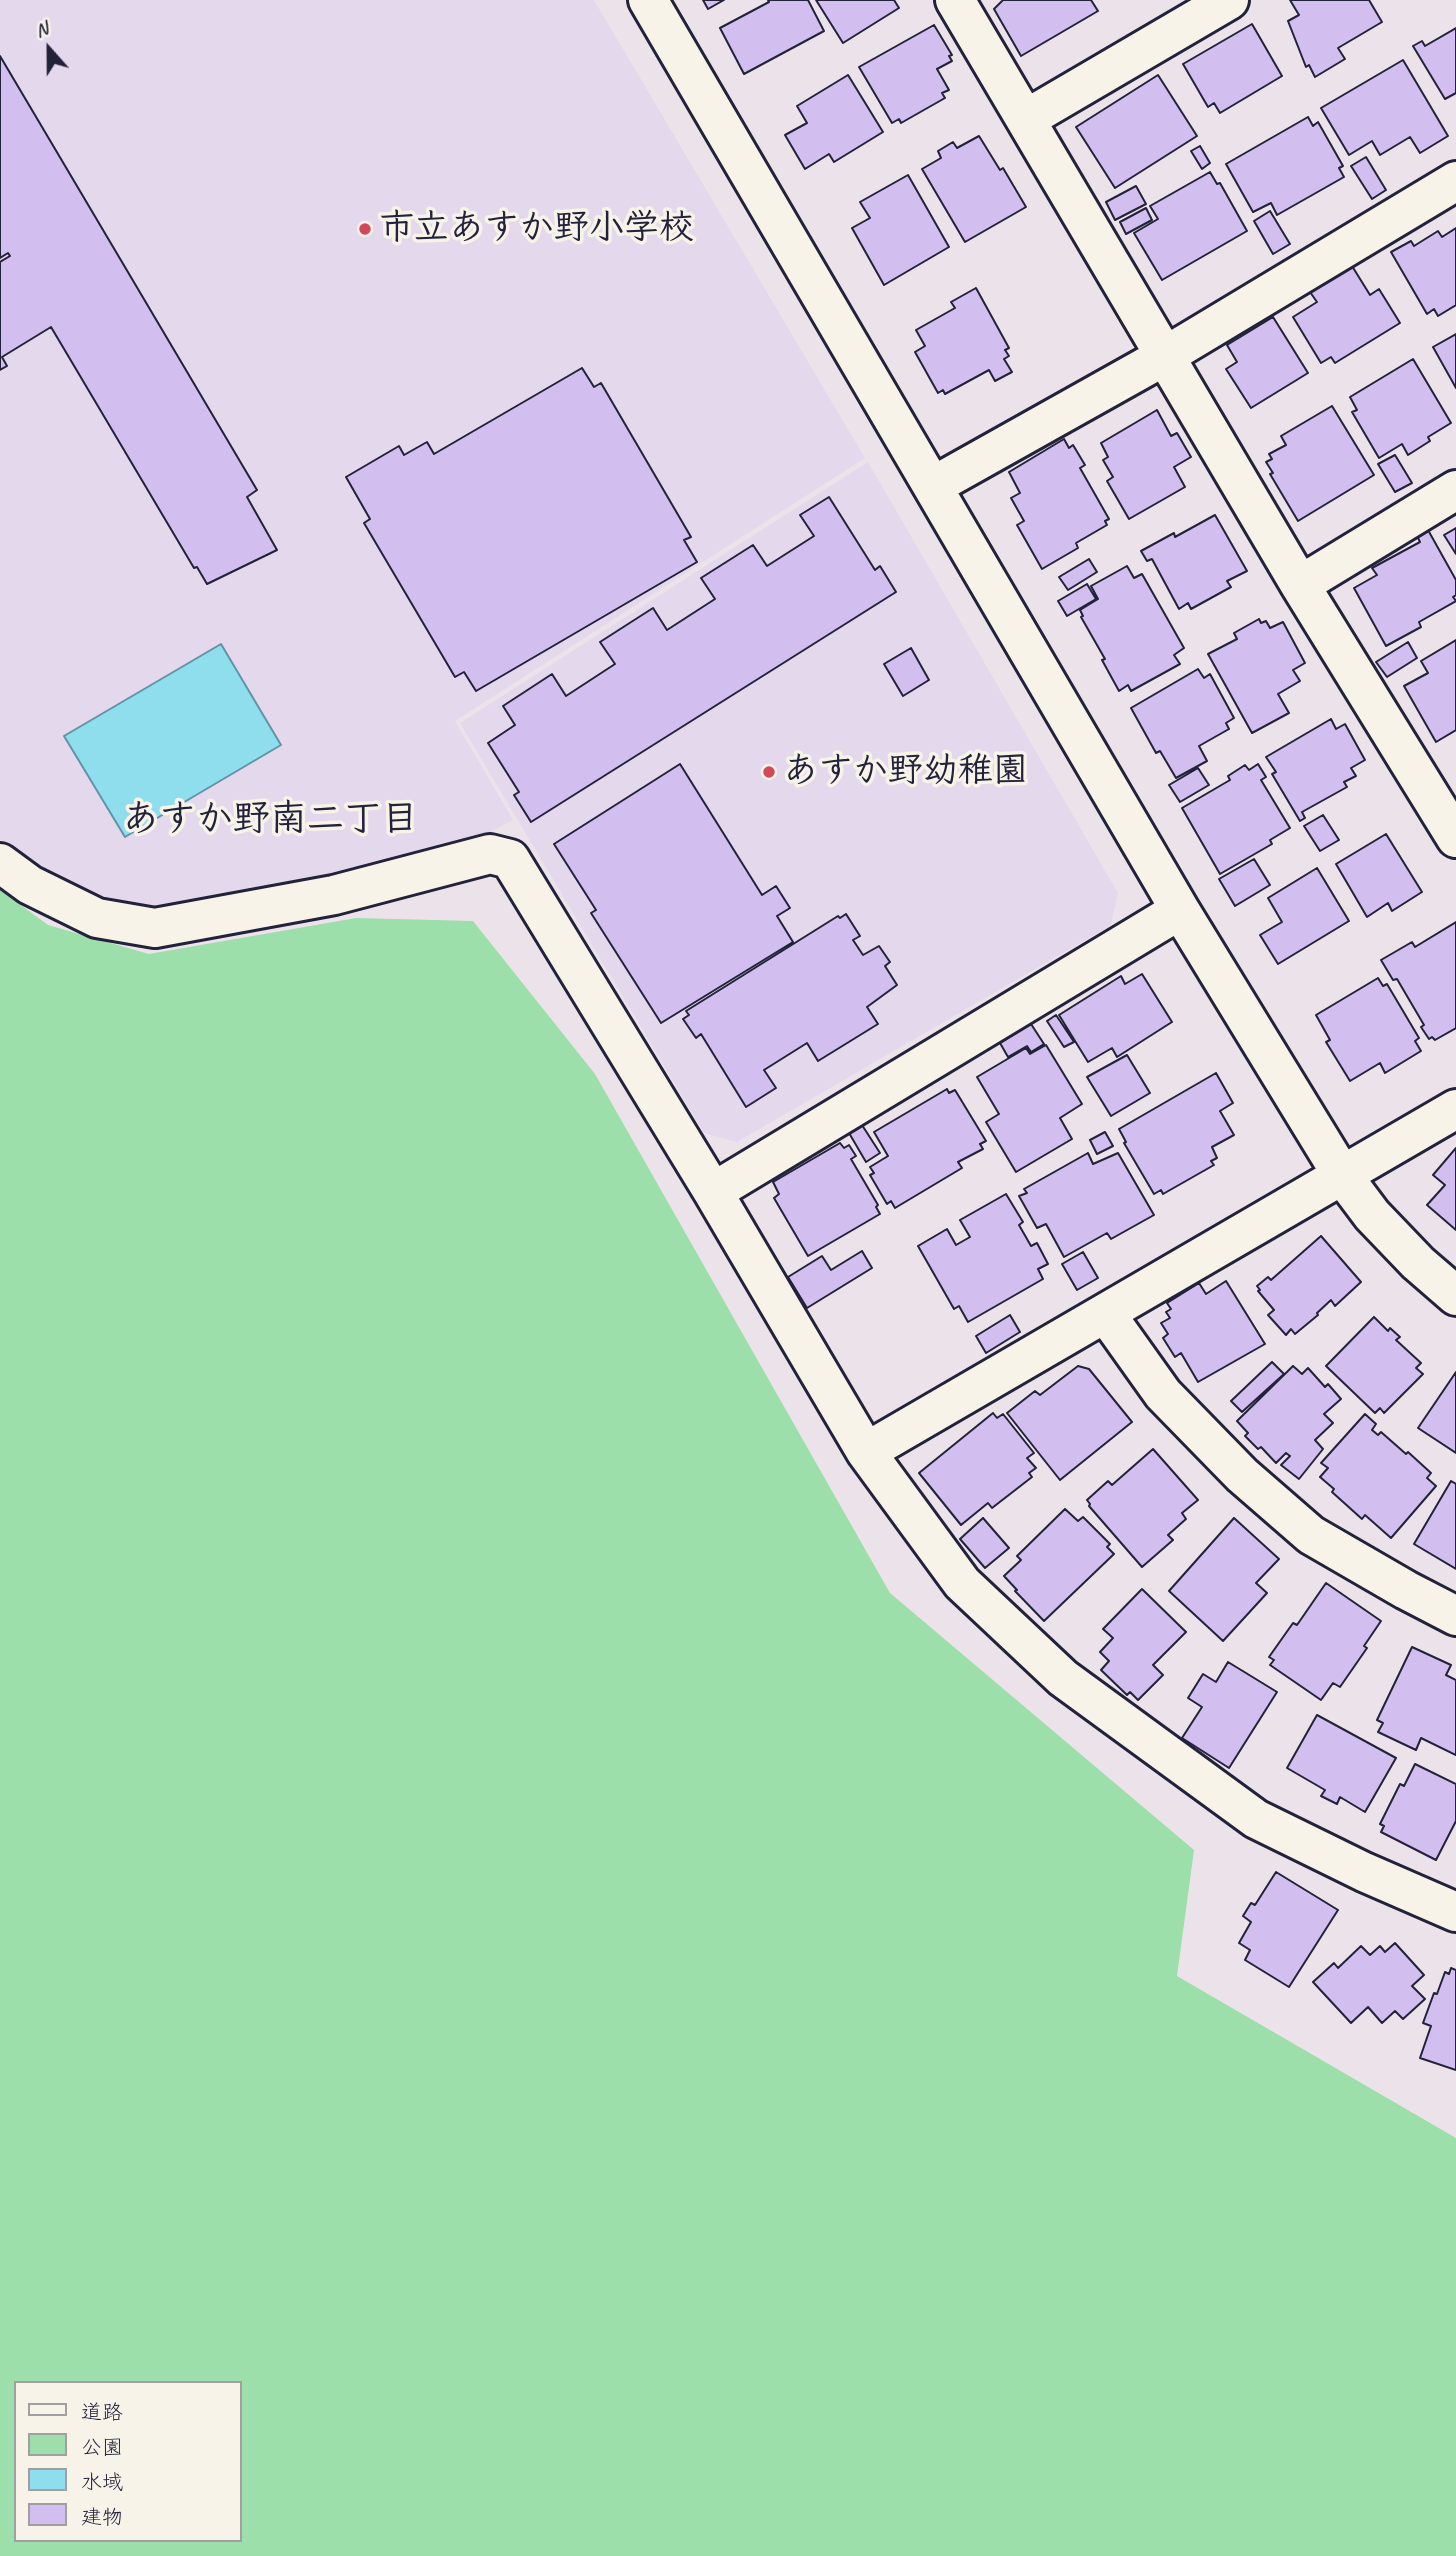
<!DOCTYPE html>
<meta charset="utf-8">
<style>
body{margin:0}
#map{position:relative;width:1456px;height:2556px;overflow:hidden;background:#ece3ea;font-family:Caveat,"Klee One",sans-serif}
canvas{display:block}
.legend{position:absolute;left:14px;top:2381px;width:228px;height:161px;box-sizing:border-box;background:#f7f3e8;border:2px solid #a29fa3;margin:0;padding:9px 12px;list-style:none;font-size:21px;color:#22223b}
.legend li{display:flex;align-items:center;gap:14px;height:35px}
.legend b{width:35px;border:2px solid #a29fa3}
.north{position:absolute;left:14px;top:14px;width:70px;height:70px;-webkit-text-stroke:5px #f7f3e8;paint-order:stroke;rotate:339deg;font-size:19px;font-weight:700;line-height:28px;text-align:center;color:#22223b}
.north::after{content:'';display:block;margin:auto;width:24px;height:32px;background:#22223b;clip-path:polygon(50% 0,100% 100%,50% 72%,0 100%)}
</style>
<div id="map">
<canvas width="1456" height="2556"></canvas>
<ul class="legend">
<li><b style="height:9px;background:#f7f3e8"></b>道路</li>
<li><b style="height:19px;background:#9cdfaa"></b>公園</li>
<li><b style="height:19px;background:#8fdeed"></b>水域</li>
<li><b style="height:19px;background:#d3bfef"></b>建物</li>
</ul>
<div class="north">N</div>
</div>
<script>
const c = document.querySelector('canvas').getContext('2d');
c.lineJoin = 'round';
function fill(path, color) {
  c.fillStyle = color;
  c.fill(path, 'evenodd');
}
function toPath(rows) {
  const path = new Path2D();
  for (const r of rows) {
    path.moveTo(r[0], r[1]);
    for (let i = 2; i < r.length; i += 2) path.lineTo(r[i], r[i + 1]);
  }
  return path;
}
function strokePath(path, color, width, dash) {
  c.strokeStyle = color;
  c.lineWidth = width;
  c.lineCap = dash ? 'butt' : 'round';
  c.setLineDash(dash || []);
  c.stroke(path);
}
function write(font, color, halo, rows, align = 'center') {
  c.font = font + ' Caveat,"Klee One",sans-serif';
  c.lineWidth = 7;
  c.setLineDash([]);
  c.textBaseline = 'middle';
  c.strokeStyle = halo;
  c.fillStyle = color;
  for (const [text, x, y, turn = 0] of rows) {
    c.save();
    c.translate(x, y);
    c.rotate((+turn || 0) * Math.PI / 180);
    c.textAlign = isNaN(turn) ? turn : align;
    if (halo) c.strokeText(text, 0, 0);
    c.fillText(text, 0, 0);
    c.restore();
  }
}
fill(toPath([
 [0,0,594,0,865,458,455,721,513,820,485,835,399,861,194,909,107,901,44,871,0,839],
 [868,462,1118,893,1111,925,737,1142,704,1133,460,723]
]), '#e4d8ec');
fill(toPath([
 [0,890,48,925,149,954,356,918,473,921,595,1074,890,1593,1194,1850,1177,1976,1456,2138,1456,2556,0,2556],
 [16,2383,240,2383,240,2540,16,2540]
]), '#9cdfaa');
const water = toPath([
 [221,644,281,745,125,837,64,736,221,644]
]);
fill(water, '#8fdeed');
strokePath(water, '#6393a6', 2);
const building = toPath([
 [703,0,724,0,708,9,703,0],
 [768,0,808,0,824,31,744,74,720,28,769,2,768,0],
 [816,0,894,0,899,8,843,43,816,0],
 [1003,0,1091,0,1098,11,1021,56,994,9,1003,0],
 [1290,0,1369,0,1382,22,1338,48,1345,59,1315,77,1309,65,1306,67,1288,21,1299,15,1290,0],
 [1252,24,1282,76,1220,113,1214,103,1208,107,1183,64,1252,24],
 [934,25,952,55,949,56,952,61,937,69,949,90,942,93,945,98,901,123,899,119,892,123,859,67,934,25],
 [1456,28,1456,93,1445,99,1413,46,1422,41,1425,46,1456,28],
 [0,56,257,490,247,497,277,550,207,584,197,567,194,568,51,327,2,357,7,366,0,370,0,262,10,256,8,253,0,258,0,56],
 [1403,60,1448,136,1420,153,1410,137,1380,155,1372,141,1349,155,1321,108,1403,60],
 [848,75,883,132,834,162,829,154,805,169,785,135,807,123,797,106,848,75],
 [1158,75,1197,136,1115,188,1076,127,1158,75],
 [1308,117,1313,126,1318,122,1343,166,1339,168,1344,177,1277,215,1271,203,1253,212,1226,164,1308,117],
 [979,136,1000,170,1003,168,1026,207,965,242,922,169,941,158,938,151,953,142,957,148,979,136],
 [1200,146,1210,163,1202,169,1191,151,1200,146],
 [1366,157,1386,190,1372,199,1351,166,1366,157],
 [1210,172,1217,184,1220,183,1247,231,1162,280,1134,233,1158,219,1150,206,1210,172],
 [908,175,949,247,884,285,852,228,870,218,860,202,908,175],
 [1136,186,1146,204,1115,220,1106,202,1136,186],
 [1146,208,1152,220,1126,234,1120,222,1146,208],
 [1270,211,1290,244,1273,254,1254,221,1270,211],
 [1456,228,1456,305,1438,316,1434,309,1427,314,1391,252,1411,241,1414,246,1438,231,1442,237,1456,228],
 [1352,266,1370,295,1379,289,1400,323,1335,363,1331,357,1321,363,1293,317,1317,302,1310,292,1352,266],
 [976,288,1009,348,1005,350,1009,356,1004,359,1012,372,995,381,989,370,945,394,943,390,938,393,915,352,925,346,916,330,955,308,951,302,976,288],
 [1273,317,1308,373,1251,408,1226,369,1237,362,1227,345,1273,317],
 [1456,334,1456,388,1433,347,1456,334],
 [1413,359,1451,423,1428,437,1430,441,1408,455,1402,444,1379,458,1352,412,1357,410,1350,397,1413,359],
 [582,368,594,387,601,383,691,537,684,540,697,562,476,691,464,672,455,677,364,523,370,519,346,477,399,446,404,455,427,442,434,454,582,368],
 [1332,406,1374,475,1298,521,1270,474,1273,473,1266,462,1272,459,1269,454,1286,445,1281,436,1332,406],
 [1157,410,1171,436,1177,433,1191,457,1174,467,1185,487,1129,519,1107,481,1113,477,1103,460,1108,457,1101,443,1157,410],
 [1064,439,1069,448,1073,445,1085,465,1080,468,1109,519,1105,521,1107,525,1076,543,1078,548,1042,569,1017,525,1024,521,1011,498,1020,493,1009,472,1064,439],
 [1395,455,1412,483,1395,492,1378,464,1395,455],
 [829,497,875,570,880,566,896,592,531,822,514,795,519,792,488,743,515,725,503,706,552,674,566,696,615,664,600,642,653,608,667,630,715,599,701,578,753,545,767,566,814,536,800,515,829,497],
 [1215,515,1247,571,1227,581,1231,587,1191,609,1188,603,1179,609,1152,559,1147,561,1141,551,1174,533,1175,537,1215,515],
 [1456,528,1456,554,1444,535,1456,528],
 [1428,530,1456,580,1456,595,1453,597,1456,601,1419,622,1421,627,1386,646,1354,588,1377,575,1372,568,1420,542,1417,536,1428,530],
 [1089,559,1097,572,1068,590,1059,577,1089,559],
 [1127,566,1134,578,1142,574,1184,648,1174,655,1180,664,1131,691,1128,685,1119,691,1102,660,1105,659,1081,617,1083,616,1080,610,1098,599,1091,586,1127,566],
 [1087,584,1096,599,1067,616,1058,601,1087,584],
 [1259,619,1261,623,1266,621,1270,628,1283,622,1305,663,1293,670,1300,681,1278,694,1289,713,1252,733,1208,654,1237,639,1234,633,1259,619],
 [1456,640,1456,730,1436,742,1404,686,1428,673,1421,661,1456,640],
 [1408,642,1417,658,1387,677,1376,662,1408,642],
 [911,648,929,680,903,696,884,664,911,648],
 [1198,669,1204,678,1210,674,1234,718,1226,723,1229,729,1199,746,1207,761,1176,778,1160,751,1156,753,1131,708,1198,669],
 [1331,719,1336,729,1345,724,1365,760,1351,768,1356,776,1344,782,1347,787,1302,812,1305,818,1300,821,1272,774,1276,772,1266,757,1331,719],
 [680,764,762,895,776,886,790,908,777,916,793,942,661,1023,591,913,596,910,554,844,680,764],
 [1258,764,1266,777,1261,780,1290,828,1270,840,1272,844,1220,874,1182,808,1230,780,1228,776,1245,765,1249,770,1258,764],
 [1198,768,1209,785,1180,802,1169,785,1198,768],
 [1323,815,1339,840,1320,851,1304,826,1323,815],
 [1386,834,1422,892,1392,911,1388,903,1367,917,1336,864,1386,834],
 [1254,859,1270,885,1235,906,1219,879,1254,859],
 [1317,868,1349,921,1278,964,1260,935,1282,922,1268,898,1317,868],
 [846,914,860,936,853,940,863,955,879,946,890,962,885,966,897,985,867,1007,878,1024,818,1061,807,1043,764,1070,776,1088,746,1107,701,1034,696,1038,683,1019,689,1015,686,1011,838,916,840,918,846,914],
 [1456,922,1456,1028,1435,1040,1432,1037,1429,1039,1421,1027,1424,1025,1397,979,1393,980,1381,960,1412,942,1415,947,1456,922],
 [1142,974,1172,1022,1117,1057,1112,1048,1088,1062,1059,1015,1121,976,1125,984,1142,974],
 [1378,978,1383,986,1387,984,1419,1038,1415,1041,1421,1051,1385,1073,1380,1063,1350,1081,1326,1042,1330,1040,1316,1015,1378,978],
 [1056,1015,1074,1042,1064,1047,1047,1021,1056,1015],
 [1031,1024,1044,1044,1031,1052,1027,1046,1008,1057,1000,1043,1031,1024],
 [1046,1045,1082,1104,1060,1118,1072,1139,1016,1172,986,1122,999,1114,977,1077,1026,1048,1030,1054,1046,1045],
 [1127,1055,1150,1093,1111,1116,1087,1077,1127,1055],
 [1216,1073,1233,1103,1220,1111,1234,1135,1212,1147,1217,1158,1211,1161,1214,1165,1163,1194,1161,1190,1154,1194,1124,1143,1126,1142,1119,1129,1216,1073],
 [947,1089,949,1093,955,1090,986,1141,980,1144,983,1149,958,1162,962,1168,895,1208,891,1201,887,1204,870,1175,874,1173,870,1167,888,1156,874,1132,947,1089],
 [862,1125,880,1153,866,1162,849,1133,862,1125],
 [1105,1132,1113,1146,1097,1154,1090,1140,1105,1132],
 [840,1143,844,1148,849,1145,856,1156,851,1159,878,1205,876,1207,880,1214,808,1256,774,1198,779,1194,773,1182,840,1143],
 [1456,1148,1456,1230,1427,1205,1445,1185,1433,1175,1456,1148],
 [1088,1153,1093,1164,1118,1153,1154,1215,1111,1239,1107,1233,1064,1257,1046,1224,1037,1228,1019,1196,1027,1193,1024,1189,1088,1153],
 [1006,1194,1023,1222,1019,1225,1031,1246,1037,1243,1048,1264,1038,1269,1043,1279,968,1322,959,1306,954,1309,918,1246,947,1229,956,1245,970,1237,960,1220,1006,1194],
 [1321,1236,1361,1282,1335,1306,1331,1300,1317,1313,1318,1315,1295,1334,1291,1329,1286,1335,1268,1315,1274,1310,1258,1291,1260,1290,1257,1286,1268,1277,1271,1280,1321,1236],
 [862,1251,872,1268,807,1308,788,1277,822,1256,831,1270,862,1251],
 [1083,1252,1098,1278,1077,1290,1062,1264,1083,1252],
 [1226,1281,1265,1344,1198,1382,1181,1353,1175,1357,1163,1338,1168,1334,1161,1323,1170,1318,1166,1312,1171,1309,1167,1303,1199,1283,1206,1294,1226,1281],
 [1010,1315,1020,1332,986,1353,976,1336,1010,1315],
 [1374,1317,1388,1331,1390,1328,1400,1337,1396,1340,1421,1363,1416,1368,1423,1374,1384,1413,1380,1408,1375,1413,1326,1366,1374,1317],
 [1272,1362,1284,1374,1242,1412,1231,1401,1272,1362],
 [1078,1366,1089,1369,1132,1422,1060,1480,1007,1413,1035,1391,1040,1395,1078,1366],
 [1293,1366,1302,1374,1308,1368,1325,1387,1328,1384,1341,1399,1324,1414,1333,1423,1315,1440,1323,1449,1299,1479,1281,1465,1290,1456,1286,1453,1276,1463,1261,1447,1258,1449,1245,1436,1248,1433,1237,1421,1293,1366],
 [1456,1372,1456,1453,1418,1428,1456,1372],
 [993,1413,997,1418,1003,1414,1034,1453,1027,1458,1036,1468,1029,1473,1032,1477,992,1508,988,1503,961,1525,919,1473,993,1413],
 [1365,1414,1376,1424,1372,1430,1378,1435,1381,1432,1406,1454,1408,1452,1431,1473,1427,1478,1436,1486,1391,1538,1365,1515,1362,1519,1332,1492,1334,1489,1320,1477,1328,1468,1321,1463,1365,1414],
 [1153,1449,1198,1500,1182,1513,1186,1519,1168,1535,1173,1540,1142,1567,1089,1506,1090,1504,1087,1500,1108,1481,1112,1485,1153,1449],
 [1451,1481,1456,1484,1456,1569,1414,1544,1451,1481],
 [1065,1509,1078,1521,1083,1517,1110,1544,1107,1547,1114,1554,1044,1621,1015,1591,1017,1590,1004,1576,1021,1560,1017,1556,1065,1509],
 [983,1518,1009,1548,985,1568,960,1539,983,1518],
 [1234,1518,1279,1559,1256,1583,1267,1593,1223,1641,1169,1591,1234,1518],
 [1326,1583,1381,1621,1364,1646,1367,1648,1340,1687,1333,1683,1321,1700,1270,1665,1274,1660,1269,1657,1293,1623,1297,1625,1326,1583],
 [1142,1589,1186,1632,1153,1665,1163,1675,1138,1700,1130,1692,1127,1695,1101,1670,1109,1661,1100,1652,1113,1638,1103,1629,1142,1589],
 [1412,1647,1451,1665,1446,1675,1456,1680,1456,1755,1421,1738,1416,1750,1378,1732,1383,1723,1377,1720,1412,1647],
 [1228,1662,1277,1692,1229,1768,1182,1738,1202,1707,1188,1698,1203,1674,1216,1682,1228,1662],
 [1317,1715,1396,1758,1365,1812,1340,1797,1337,1804,1321,1796,1325,1790,1287,1768,1317,1715],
 [1415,1764,1456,1784,1456,1821,1436,1860,1381,1832,1384,1826,1380,1824,1400,1784,1404,1786,1415,1764],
 [1276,1872,1338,1910,1289,1987,1245,1960,1250,1950,1239,1943,1251,1922,1243,1916,1251,1903,1255,1905,1276,1872],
 [1395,1943,1424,1975,1412,1986,1425,1999,1403,2019,1395,2011,1382,2023,1368,2007,1351,2023,1313,1982,1334,1963,1338,1968,1361,1946,1370,1955,1380,1946,1385,1952,1395,1943],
 [1451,1968,1456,1970,1456,2070,1420,2058,1431,2026,1423,2023,1434,1993,1437,1994,1445,1972,1449,1974,1451,1968]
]);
fill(building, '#d3bfef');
strokePath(building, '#22223b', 2);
const minor = toPath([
 [648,0,1180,910,1342,1175,1372,1215,1418,1263,1456,1296],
 [955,0,1300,585,1456,838],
 [1026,119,1229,0],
 [933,486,1165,356,1456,181],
 [1300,585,1456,490],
 [0,863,30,885,97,918,155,928,334,895,490,854,510,859,713,1192,866,1452,962,1583,1063,1678,1256,1819,1364,1872,1456,1912],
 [713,1192,1180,910],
 [1106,1314,1163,1394,1242,1475,1311,1535,1406,1590,1456,1616],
 [866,1452,1456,1109]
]);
strokePath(minor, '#22223b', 44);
strokePath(minor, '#f7f3e8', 38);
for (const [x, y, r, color] of [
 [365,229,7,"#d1495b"],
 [769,772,7,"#d1495b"]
]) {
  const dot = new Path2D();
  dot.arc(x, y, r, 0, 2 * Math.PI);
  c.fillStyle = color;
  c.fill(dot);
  strokePath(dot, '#f7f3e8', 2.5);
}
write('bold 35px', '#22223b', '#f7f3e8', [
 ["市立あすか野小学校",379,229],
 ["あすか野幼稚園",783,772]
], 'left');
write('bold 37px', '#22223b', '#f7f3e8', [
 ["あすか野南二丁目",270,820]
]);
</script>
